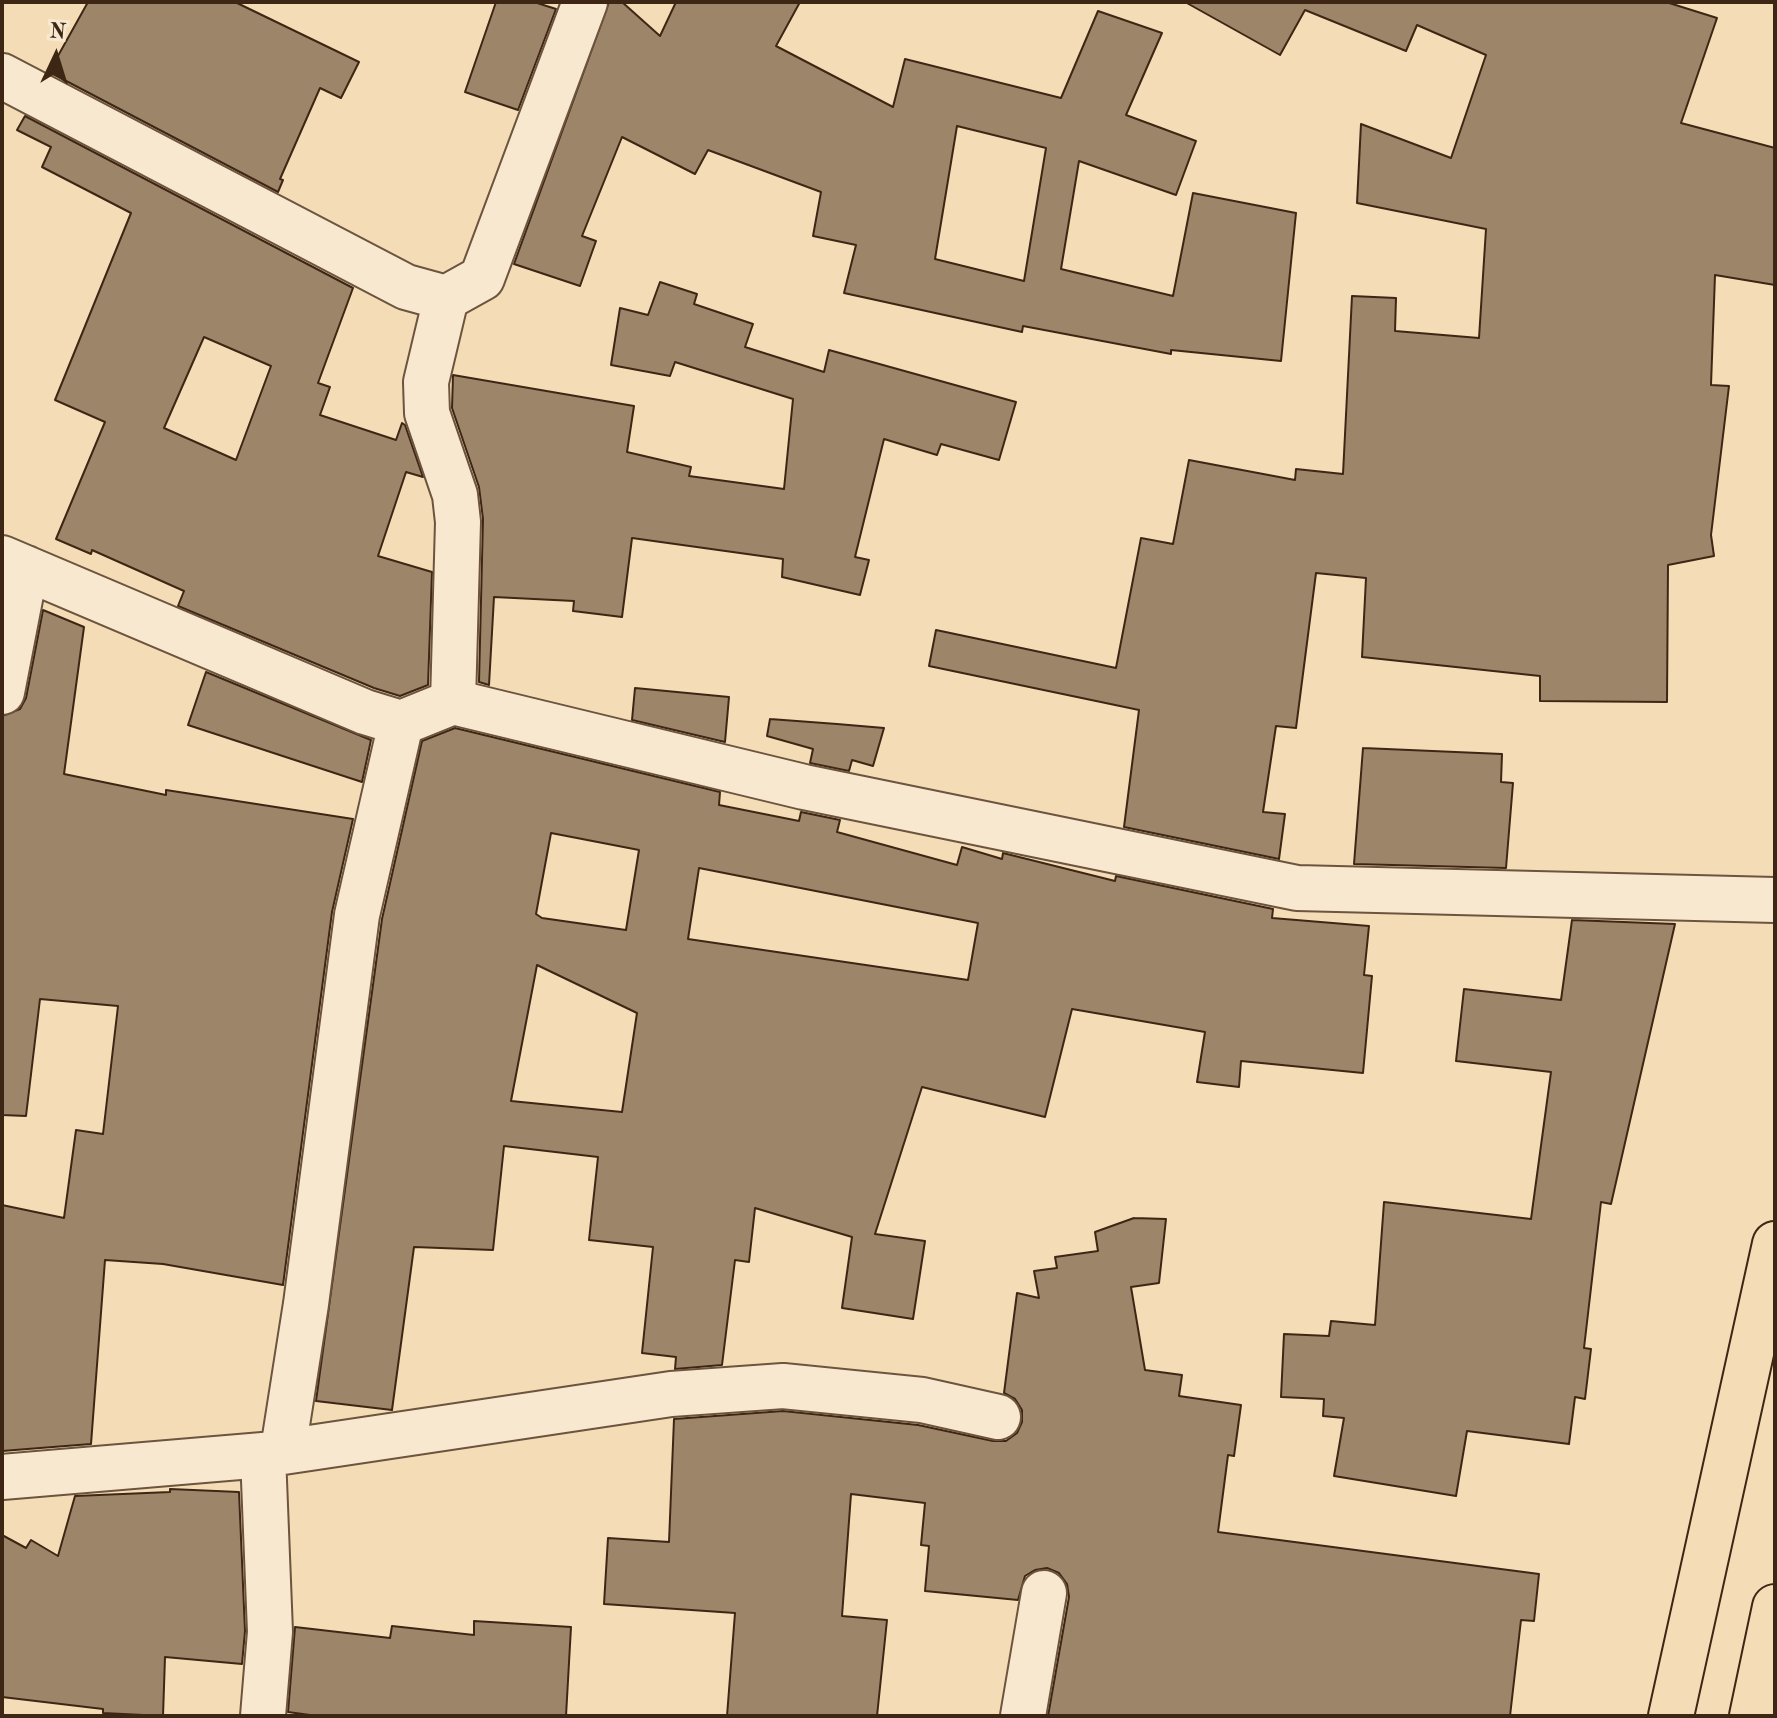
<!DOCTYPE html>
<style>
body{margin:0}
#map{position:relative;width:1777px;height:1718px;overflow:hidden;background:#f4dcb7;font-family:"Old Standard TT",serif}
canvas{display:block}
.frame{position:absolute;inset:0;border:4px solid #3e2615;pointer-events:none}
.north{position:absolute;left:16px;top:16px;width:80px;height:80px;-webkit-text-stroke:6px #f8e8d0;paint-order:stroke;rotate:4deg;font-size:22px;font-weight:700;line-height:32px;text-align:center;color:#3e2615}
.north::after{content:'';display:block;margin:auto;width:28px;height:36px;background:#3e2615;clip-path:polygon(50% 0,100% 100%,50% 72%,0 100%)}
</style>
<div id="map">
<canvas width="1777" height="1718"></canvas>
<div class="frame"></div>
<div class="north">N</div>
</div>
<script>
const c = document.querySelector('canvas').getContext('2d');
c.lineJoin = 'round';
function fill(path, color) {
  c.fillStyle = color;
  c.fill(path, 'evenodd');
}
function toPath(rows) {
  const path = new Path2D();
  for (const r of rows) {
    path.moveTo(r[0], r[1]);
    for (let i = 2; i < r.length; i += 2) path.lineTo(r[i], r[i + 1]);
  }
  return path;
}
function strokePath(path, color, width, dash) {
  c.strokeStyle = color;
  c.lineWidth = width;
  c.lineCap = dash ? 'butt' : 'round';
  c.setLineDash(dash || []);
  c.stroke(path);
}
const building = toPath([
 [88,2,235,2,359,62,341,98,320,88,280,179,283,180,278,192,49,72,88,2],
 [496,2,534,2,556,9,518,110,465,92,496,2],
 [609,2,622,2,660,36,676,2,800,2,776,46,893,107,905,59,1061,98,1098,11,1162,33,1126,115,1196,141,1176,195,1079,161,1061,269,1173,296,1193,193,1296,213,1281,361,1171,350,1171,354,1023,326,1022,332,844,293,856,245,813,236,821,192,708,150,695,174,622,137,582,236,596,241,580,286,514,264,609,2],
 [957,126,1046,148,1024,281,935,259,957,126],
 [1185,2,1666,2,1717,18,1681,123,1775,148,1775,285,1715,275,1711,385,1729,386,1711,535,1714,556,1668,565,1667,702,1540,701,1540,676,1362,657,1366,578,1316,573,1296,728,1276,726,1263,812,1285,814,1279,859,1124,827,1139,710,929,666,936,630,1116,668,1141,538,1173,544,1189,460,1295,480,1296,469,1343,474,1352,296,1396,298,1395,331,1479,338,1486,229,1357,203,1361,124,1451,158,1486,55,1417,25,1406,51,1305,10,1280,55,1185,2],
 [25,116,353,288,318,383,330,387,320,415,396,440,402,423,405,425,423,477,406,472,378,556,432,572,428,685,400,696,374,688,178,606,184,591,92,550,91,554,56,539,105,422,55,400,131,213,42,167,51,147,17,130,25,116],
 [204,337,271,366,236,460,164,428,204,337],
 [660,282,697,294,694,304,753,324,745,347,824,372,829,350,1016,402,999,460,941,444,937,455,884,439,855,557,869,560,860,595,782,577,783,559,632,538,622,617,573,611,574,601,494,597,489,685,479,682,483,519,479,487,452,408,453,375,634,406,627,452,691,467,689,476,784,489,793,399,675,362,670,376,611,365,620,308,648,315,660,282],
 [43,610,84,627,64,774,166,795,166,790,353,819,332,912,283,1285,163,1264,105,1260,91,1444,2,1451,2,1205,64,1218,76,1130,103,1134,118,1006,40,999,26,1116,2,1115,2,716,20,709,26,698,43,610],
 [206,672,371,740,362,782,188,725,206,672],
 [635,688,729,697,725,742,632,720,635,688],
 [770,719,837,724,884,728,873,766,852,760,849,771,810,763,813,749,767,736,770,719],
 [455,728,720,792,719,805,799,821,801,812,840,820,837,832,957,865,962,847,1002,859,1003,853,1115,881,1116,876,1273,909,1272,918,1369,926,1364,975,1372,976,1363,1073,1241,1061,1239,1087,1197,1082,1205,1032,1072,1009,1045,1117,922,1087,875,1234,925,1241,913,1319,842,1308,852,1237,755,1208,749,1262,735,1260,722,1365,675,1369,676,1357,642,1353,653,1247,589,1240,598,1157,504,1146,493,1250,414,1247,392,1410,316,1401,382,919,422,741,455,728],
 [551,833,639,850,626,930,542,918,536,914,551,833],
 [699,868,978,923,968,980,688,939,699,868],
 [537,965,637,1013,622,1112,511,1101,537,965],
 [1363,748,1502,754,1501,782,1513,783,1506,868,1354,864,1363,748],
 [1572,920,1675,924,1611,1204,1601,1202,1584,1348,1591,1349,1585,1399,1575,1397,1569,1444,1467,1431,1456,1496,1334,1476,1344,1418,1323,1416,1324,1399,1281,1397,1284,1334,1329,1336,1331,1321,1375,1325,1384,1202,1531,1219,1551,1072,1456,1061,1464,989,1561,1000,1572,920],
 [1134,1218,1166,1219,1159,1283,1131,1287,1145,1370,1182,1375,1179,1396,1241,1405,1234,1456,1228,1455,1218,1532,1539,1574,1534,1621,1521,1620,1510,1716,1048,1716,1069,1597,1067,1584,1059,1573,1047,1568,1035,1570,1025,1576,1018,1600,925,1591,929,1546,921,1545,925,1503,851,1494,842,1616,887,1620,877,1716,727,1716,735,1613,604,1604,608,1538,669,1542,674,1419,783,1411,918,1425,993,1441,1006,1441,1017,1433,1022,1422,1022,1410,1015,1399,1004,1393,1017,1293,1039,1298,1034,1271,1057,1268,1055,1257,1098,1251,1095,1232,1134,1218],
 [170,1489,239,1492,245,1631,242,1664,165,1657,163,1716,103,1713,103,1709,2,1697,2,1535,26,1548,31,1540,58,1556,75,1496,170,1492,170,1489],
 [474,1621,571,1627,566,1716,317,1716,288,1712,295,1627,390,1638,392,1626,474,1635,474,1621]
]);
fill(building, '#9d8569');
strokePath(building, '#3e2615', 2);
const street = toPath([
 [2,76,406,287,446,298,482,278,585,2],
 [446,298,426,382,427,413,455,495,458,522,453,702],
 [2,558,365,712,401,723,453,702,804,787,1297,888,1775,900],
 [2,692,26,568],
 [283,1450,306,1304,357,915,401,723],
 [2,1477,263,1455,671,1394,783,1386,922,1400,998,1417],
 [263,1716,270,1632,263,1455],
 [1023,1716,1044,1593]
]);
const primary = toPath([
 [1671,1716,1775,1244],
 [1752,1716,1775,1607]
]);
strokePath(street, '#6c543e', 48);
strokePath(primary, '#3e2615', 48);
strokePath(street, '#f8e8d0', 44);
strokePath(primary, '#f4dcb7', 44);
</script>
